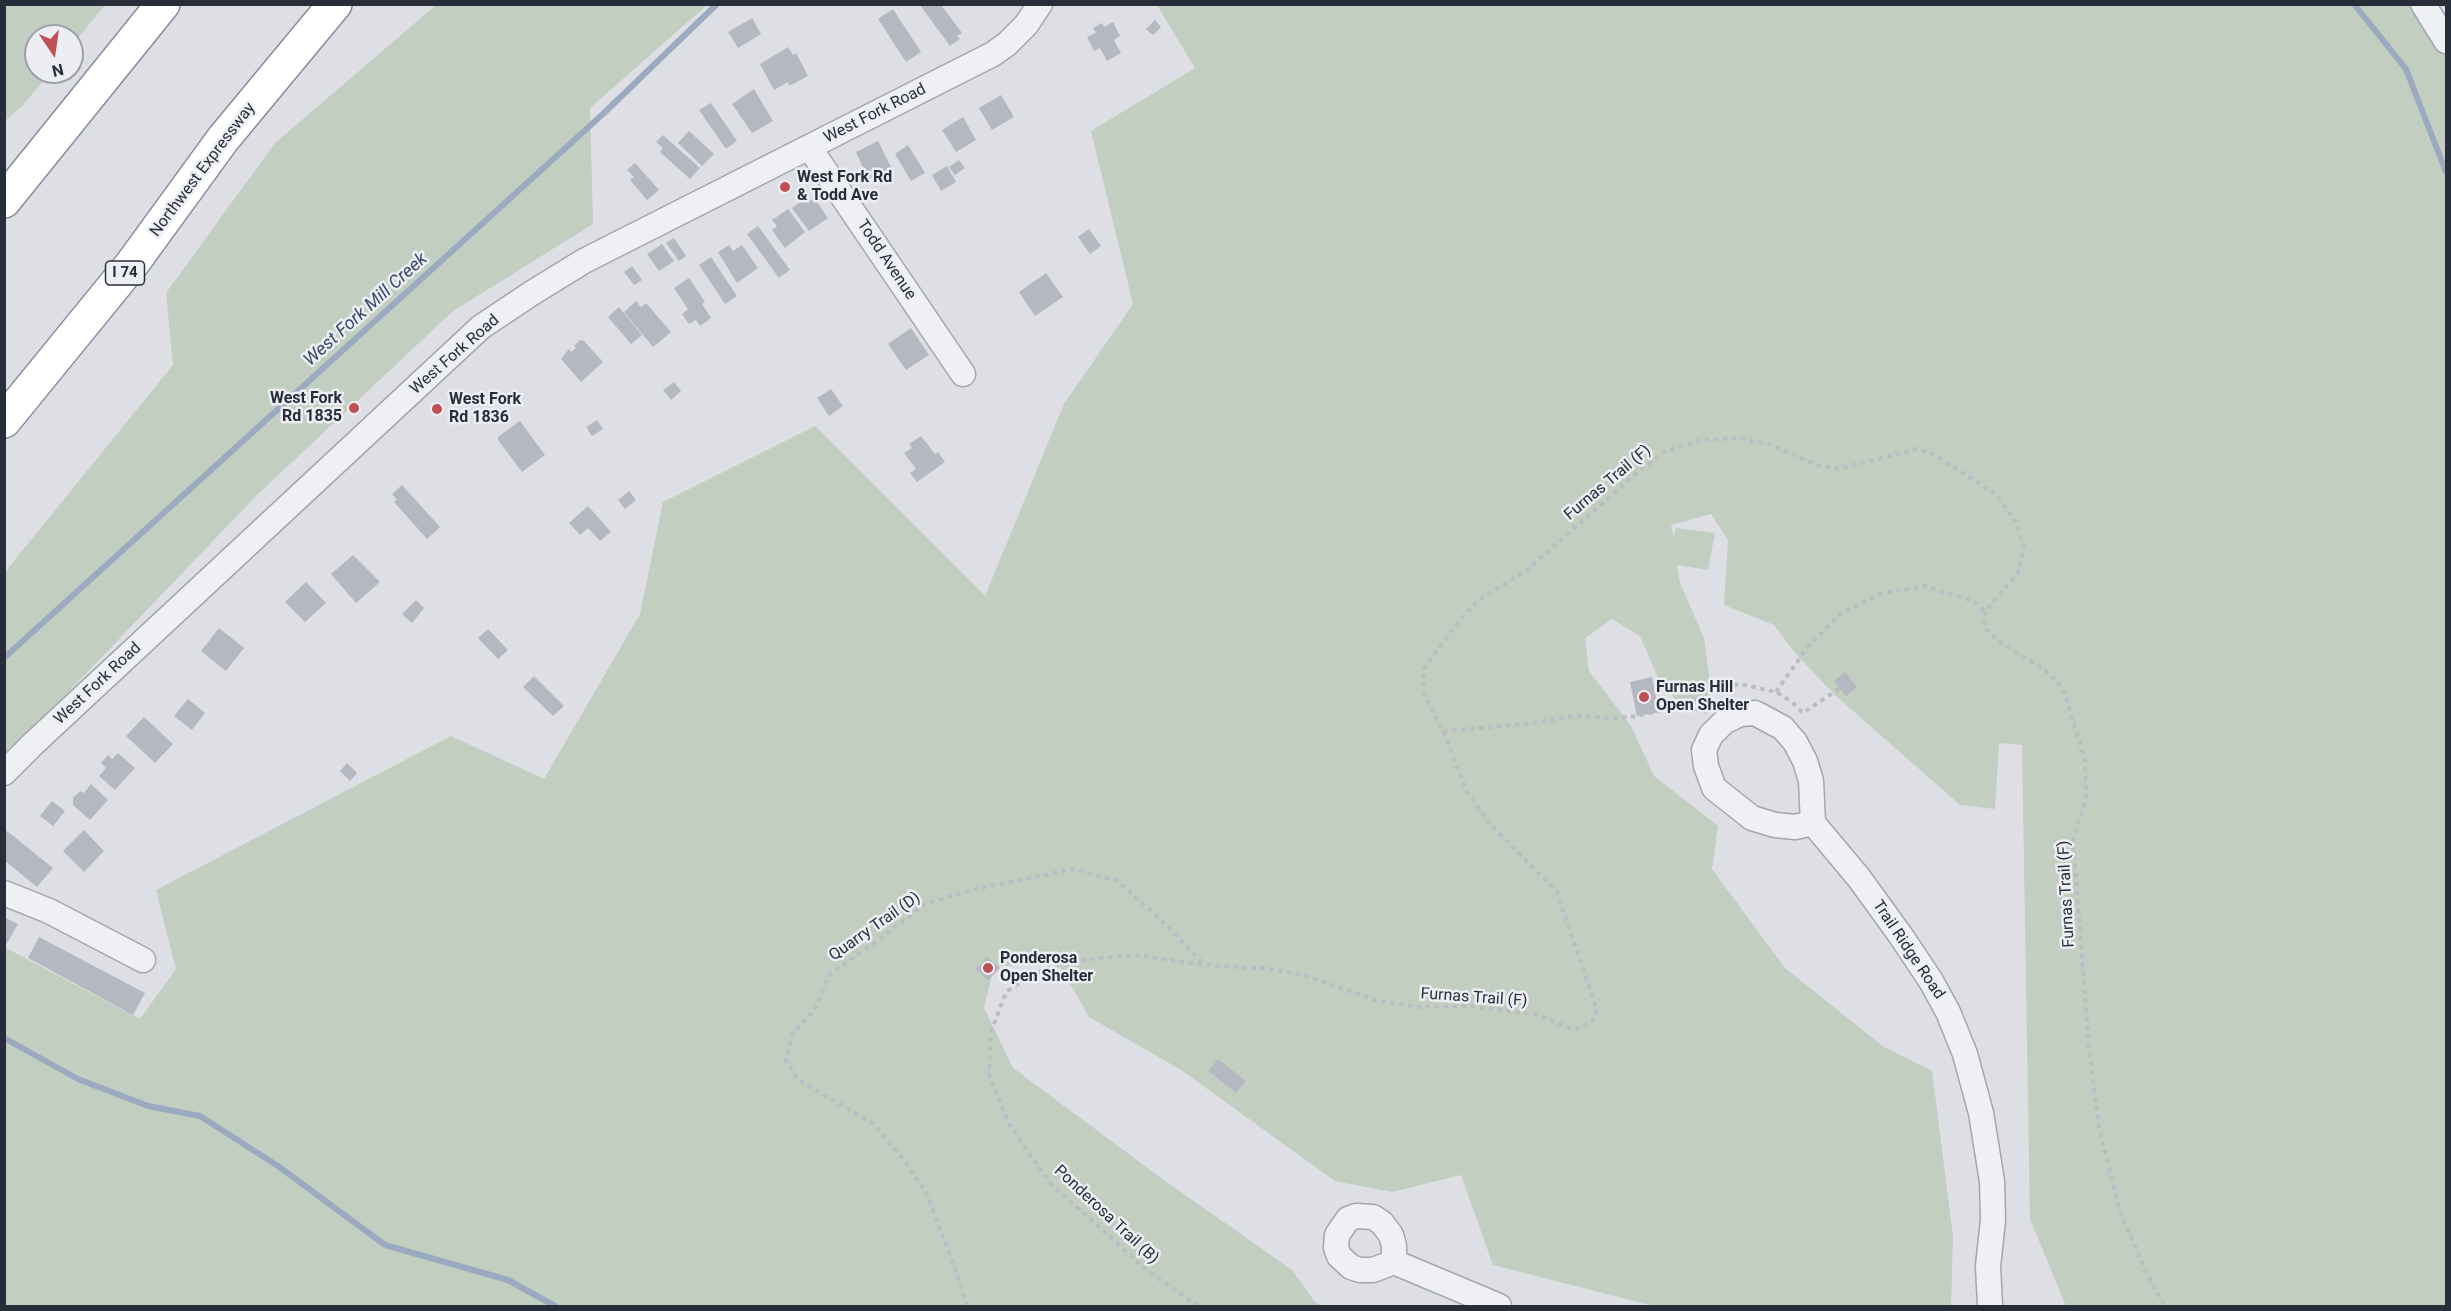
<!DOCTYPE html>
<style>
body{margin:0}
#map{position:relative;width:2451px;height:1311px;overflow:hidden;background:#dddfe5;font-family:Roboto,sans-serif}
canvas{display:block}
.frame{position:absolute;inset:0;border:6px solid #282d3a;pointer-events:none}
.north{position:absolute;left:24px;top:24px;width:60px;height:60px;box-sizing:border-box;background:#eceef3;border:2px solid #9ea1a9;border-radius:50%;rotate:167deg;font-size:16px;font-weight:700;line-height:24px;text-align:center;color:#282d3a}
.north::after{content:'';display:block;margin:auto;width:21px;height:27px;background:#bd4f55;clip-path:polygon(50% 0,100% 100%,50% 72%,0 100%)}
</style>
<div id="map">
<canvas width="2451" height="1311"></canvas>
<div class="frame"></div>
<div class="north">N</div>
</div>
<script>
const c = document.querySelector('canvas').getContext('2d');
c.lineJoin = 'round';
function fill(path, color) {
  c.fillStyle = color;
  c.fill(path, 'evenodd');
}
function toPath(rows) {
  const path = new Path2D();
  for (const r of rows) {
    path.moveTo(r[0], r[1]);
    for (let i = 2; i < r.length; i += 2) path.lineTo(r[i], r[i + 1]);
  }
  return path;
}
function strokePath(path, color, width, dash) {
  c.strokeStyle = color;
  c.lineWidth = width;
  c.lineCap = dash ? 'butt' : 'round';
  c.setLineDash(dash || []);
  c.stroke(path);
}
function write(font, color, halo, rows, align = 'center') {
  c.font = font + ' Roboto,sans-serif';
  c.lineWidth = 5;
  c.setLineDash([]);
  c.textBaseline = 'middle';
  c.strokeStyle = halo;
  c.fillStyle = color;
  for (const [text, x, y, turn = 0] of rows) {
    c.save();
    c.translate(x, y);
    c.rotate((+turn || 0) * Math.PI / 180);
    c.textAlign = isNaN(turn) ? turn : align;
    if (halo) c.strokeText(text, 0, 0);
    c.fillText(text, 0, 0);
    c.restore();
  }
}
fill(toPath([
 [5,4,105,5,72,45,72,36,36,36,36,72,51,72,23,105,5,121],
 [2423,4,2446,41,2446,1306,2066,1306,2030,1219,2022,745,1999,743,1995,809,1960,805,1835,695,1795,653,1774,625,1724,605,1728,540,1711,514,1671,525,1674,539,1676,528,1715,533,1708,570,1677,565,1680,583,1704,638,1710,682,1707,714,1683,708,1659,680,1640,636,1612,619,1585,638,1589,671,1631,726,1654,776,1718,826,1712,869,1785,968,1884,1047,1932,1071,1953,1237,1951,1306,1654,1306,1493,1265,1461,1175,1392,1192,1335,1181,1181,1070,1089,1017,1057,961,994,967,984,1008,1013,1068,1161,1178,1292,1270,1315,1302,1323,1306,5,1306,4,947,140,1019,176,969,156,890,451,736,544,779,640,614,663,502,815,426,985,596,1064,404,1133,304,1091,131,1195,68,1157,5],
 [436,5,707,5,590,108,593,224,453,311,257,495,28,734,5,752,5,572,173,365,166,293,275,143]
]), '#c2cebf');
strokePath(toPath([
 [2354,4,2406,69,2446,172],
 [4,658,604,113,717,4],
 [4,1038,78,1079,148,1106,200,1116,278,1166,385,1245,508,1280,555,1306]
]), '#9caac1', 6);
fill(toPath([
 [920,5,941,5,962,33,957,36,960,39,950,46],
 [893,9,921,52,906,62,878,19],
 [752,18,761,34,738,48,728,32],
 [1155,20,1161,27,1153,35,1146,29],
 [1113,22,1120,36,1114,40,1121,53,1107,61,1100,48,1094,51,1087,37,1096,33,1093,28,1102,23,1104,27],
 [788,47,793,55,796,53,808,76,789,86,788,82,774,90,760,64],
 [754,89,773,121,752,133,732,104],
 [1001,95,1014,117,992,130,979,108],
 [711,103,737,141,726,149,699,110],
 [963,117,976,140,956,152,942,130],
 [689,131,714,154,702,166,678,143],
 [663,135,700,168,690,179,660,152,663,148,656,142],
 [878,141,892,169,871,179,868,171,865,172,856,152],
 [908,145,925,173,911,181,895,154],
 [959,160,965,168,955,175,949,167],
 [635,163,659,190,647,200,630,180,634,177,627,170],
 [947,166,956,182,941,191,932,175],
 [807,197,810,201,814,198,828,218,809,231,792,208],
 [788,209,805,232,785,248,772,230,777,226,772,220],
 [758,226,790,270,779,278,747,234],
 [1089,229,1101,246,1090,254,1078,237],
 [674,238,686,256,679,261,666,243],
 [662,244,674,261,659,271,647,254],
 [729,245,733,251,742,245,758,268,737,283,718,252],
 [711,257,737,296,725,304,699,265],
 [632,266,642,280,634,285,624,272],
 [1046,273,1063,297,1035,316,1019,292],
 [689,278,705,302,702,304,711,318,700,326,696,320,689,324,682,314,688,309,674,288],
 [636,301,641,307,646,303,671,332,653,347,624,312],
 [619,307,642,335,631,344,608,317],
 [911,328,929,355,906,370,888,344],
 [580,340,584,341,603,362,581,382,561,359,569,349,571,352,576,348,574,346],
 [674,382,681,391,671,400,663,390],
 [831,389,843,406,829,416,817,398],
 [597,420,603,429,592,436,586,427],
 [520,421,545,455,522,472,498,440,498,437],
 [921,436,935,454,938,452,945,462,917,482,910,473,916,469,904,453,912,448,909,444],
 [402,485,440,527,427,539,394,502,397,500,392,494],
 [629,491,636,500,625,509,618,500],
 [588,506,611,532,600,541,588,528,580,535,569,523],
 [353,555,380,582,356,603,331,574],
 [306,582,326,603,305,622,285,602],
 [416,600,424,608,412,623,402,614],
 [219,628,244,648,226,671,201,651],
 [488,629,508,650,498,659,478,638],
 [1845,672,1857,687,1846,696,1834,681],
 [534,676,564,706,553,716,523,687],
 [1652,677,1659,712,1637,716,1630,682],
 [188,699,205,713,192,730,174,716],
 [144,717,173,744,155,763,126,736],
 [118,753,135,768,115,790,99,776,106,768,101,763,108,755,112,759],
 [347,763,357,773,350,781,340,771],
 [91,784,108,800,90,820,73,805,73,798,80,791,84,793],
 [52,801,65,811,53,826,40,816],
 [84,830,104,851,84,872,63,851],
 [7,831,53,868,37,887,4,860,4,834],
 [4,917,18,924,6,945,4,945],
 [39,937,145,993,133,1015,28,958],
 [987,957,1000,968,988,980,976,969],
 [1218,1059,1246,1081,1236,1093,1208,1071]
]), '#b5b8c1');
const minor = toPath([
 [2423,4,2446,41],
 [809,147,963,374],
 [4,773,34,743,481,327,532,293,584,261,993,54,1007,44,1026,25,1040,4],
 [1813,823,1795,827,1775,825,1752,818,1714,788,1706,766,1704,750,1711,735,1724,722,1740,714,1755,713,1783,728,1795,742,1805,761,1811,781,1813,823,1859,878,1901,936,1931,981,1948,1012,1965,1054,1981,1113,1992,1181,1993,1220,1988,1266,1990,1306],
 [4,893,49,911,143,960],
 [1356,1216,1373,1217,1382,1223,1391,1235,1394,1246,1394,1262,1373,1270,1360,1270,1351,1267,1339,1256,1336,1248,1337,1235,1348,1219,1356,1216],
 [1394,1262,1499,1306]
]);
const highway = toPath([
 [4,201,163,4],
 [4,421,132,264,223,139,335,4]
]);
strokePath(minor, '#a3a6ae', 27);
strokePath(highway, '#868c9a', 36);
strokePath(toPath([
 [1776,692,1807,648,1840,614,1880,594,1925,586,1973,601,1985,611],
 [1443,731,1526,724,1574,716,1616,718,1637,716,1677,707,1721,688,1740,684,1776,692,1792,702,1803,713,1840,688],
 [967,1306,957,1274,926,1192,903,1159,872,1123,797,1079,786,1060,793,1033,814,1011,830,974,884,936,925,904,971,890,1074,869,1118,881,1160,919,1204,964],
 [1198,1306,1149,1272,1050,1183,1009,1124,989,1075,991,1032,1006,992,1032,975,1054,966,1098,958,1136,955,1205,965,1272,969,1306,976,1378,1001,1419,1007,1471,1006,1538,1015,1574,1030,1592,1022,1597,1010,1557,892,1492,826,1467,792,1443,731,1424,693,1423,670,1454,627,1476,602,1528,569,1640,470,1666,451,1701,440,1740,438,1769,444,1817,465,1839,469,1916,449,1933,454,1996,494,2016,522,2024,548,2018,573,1985,611,1984,627,1998,641,2044,669,2063,688,2085,761,2086,798,2073,841,2089,1048,2099,1127,2120,1212,2147,1274,2165,1306]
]), '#bbbdc4', 4, [4.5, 4.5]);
strokePath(minor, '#eff0f4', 24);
strokePath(highway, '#fff', 33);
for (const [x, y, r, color] of [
 [785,187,6,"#bd4f55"],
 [354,408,6,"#bd4f55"],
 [437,409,6,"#bd4f55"],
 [1644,697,6,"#bd4f55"],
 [988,968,6,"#bd4f55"]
]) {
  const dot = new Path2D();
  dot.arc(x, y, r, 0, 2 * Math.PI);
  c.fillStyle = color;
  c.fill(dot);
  strokePath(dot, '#eceef3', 2);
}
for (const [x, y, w] of [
 [125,273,39]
]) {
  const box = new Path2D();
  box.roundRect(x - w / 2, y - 12, w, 24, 4.5);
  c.fillStyle = '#eceef3';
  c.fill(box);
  strokePath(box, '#282d3a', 1.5);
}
write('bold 15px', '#282d3a', null, [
 ["I 74",125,273]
]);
write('16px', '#282d3a', '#eceef3', [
 ["West Fork Road",875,114,-27],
 ["Northwest Expressway",203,170,-53],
 ["Todd Avenue",886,260,56],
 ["West Fork Road",455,355,-41],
 ["Furnas Trail (F)",1608,483,-40],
 ["West Fork Road",98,684,-43],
 ["Furnas Trail (F)",2067,894,-93],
 ["Quarry Trail (D)",875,927,-35],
 ["Trail Ridge Road",1908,950,56],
 ["Furnas Trail (F)",1474,998,4],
 ["Ponderosa Trail (B)",1106,1215,43]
]);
write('bold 16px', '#282d3a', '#eceef3', [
 ["West Fork Rd",797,178],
 ["& Todd Ave",797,196],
 ["West Fork",342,399,"right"],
 ["Rd 1835",342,417,"right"],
 ["West Fork",449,400],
 ["Rd 1836",449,418],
 ["Furnas Hill",1656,688],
 ["Open Shelter",1656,706],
 ["Ponderosa",1000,959],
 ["Open Shelter",1000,977]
], 'left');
write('italic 18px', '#384969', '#eceef3', [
 ["West Fork Mill Creek",366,310,-42]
]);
</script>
